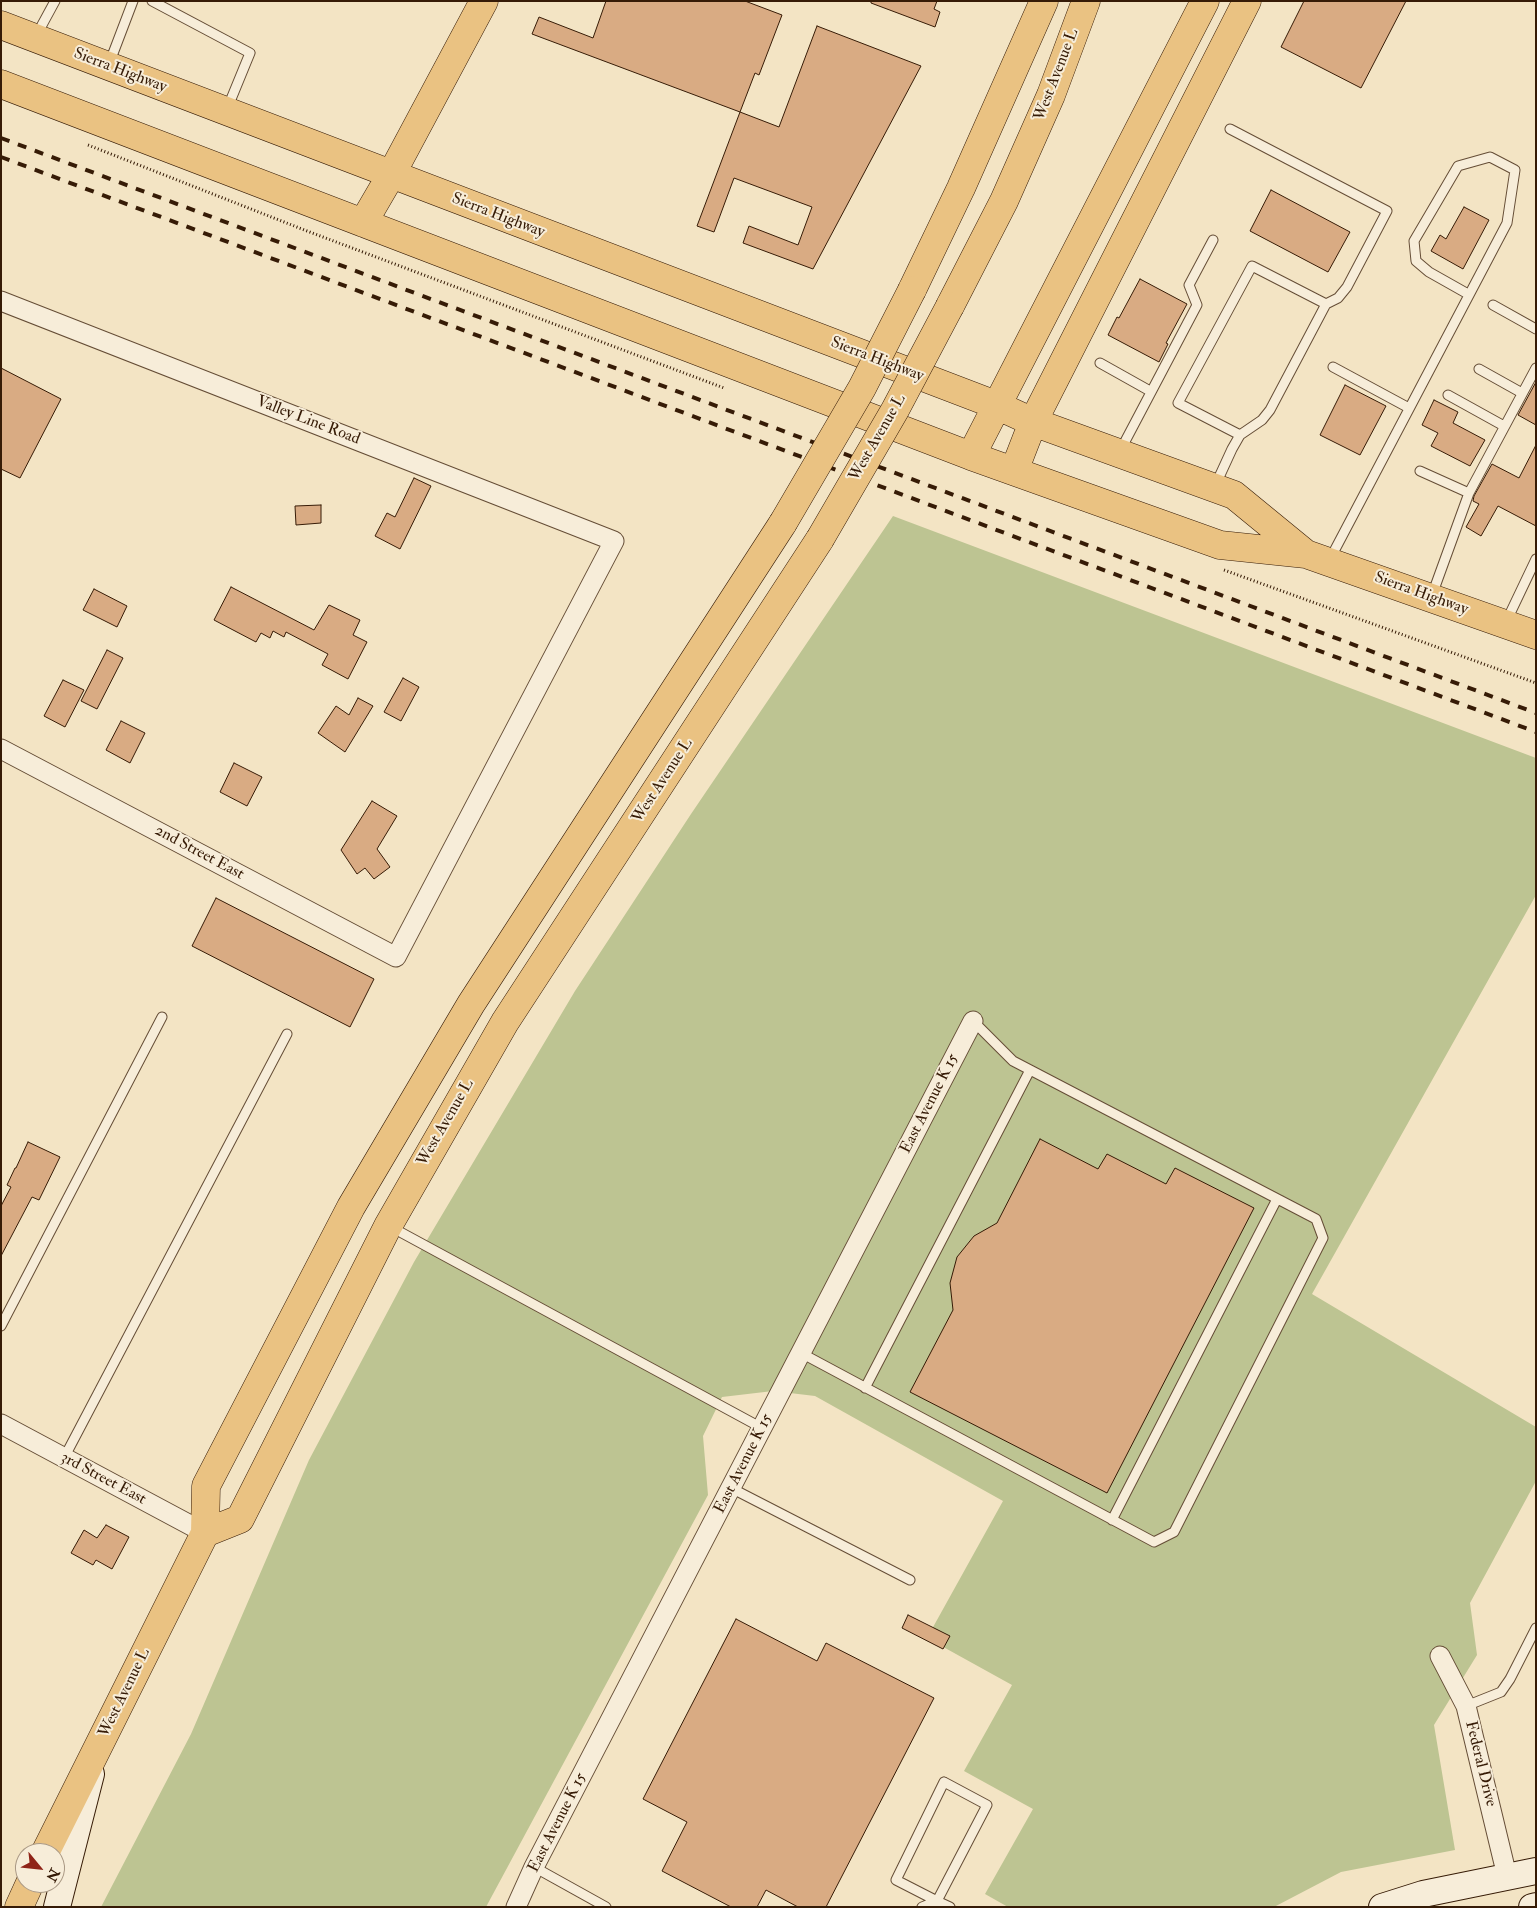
<!DOCTYPE html>
<style>
body{margin:0}
#map{position:relative;width:1537px;height:1908px;overflow:hidden;background:#f3e4c4;font-family:"IM FELL Double Pica",serif}
canvas{display:block}
.frame{position:absolute;inset:0;border:2px solid #361b06;pointer-events:none}
.north{position:absolute;left:15px;top:1843px;width:50px;height:50px;box-sizing:border-box;background:#f7edd9;border:1px solid #aa9985;border-radius:50%;rotate:118deg;font-size:14px;font-weight:700;line-height:20px;text-align:center;color:#361b06}
.north::after{content:'';display:block;margin:auto;width:18px;height:22px;background:#8f2418;clip-path:polygon(50% 0,100% 100%,50% 72%,0 100%)}
</style>
<div id="map">
<canvas width="1537" height="1908"></canvas>
<div class="frame"></div>
<div class="north">N</div>
</div>
<script>
const c = document.querySelector('canvas').getContext('2d');
c.lineJoin = 'round';
function fill(path, color) {
  c.fillStyle = color;
  c.fill(path, 'evenodd');
}
function toPath(rows) {
  const path = new Path2D();
  for (const r of rows) {
    path.moveTo(r[0], r[1]);
    for (let i = 2; i < r.length; i += 2) path.lineTo(r[i], r[i + 1]);
  }
  return path;
}
function strokePath(path, color, width, dash) {
  c.strokeStyle = color;
  c.lineWidth = width;
  c.lineCap = dash ? 'butt' : 'round';
  c.setLineDash(dash || []);
  c.stroke(path);
}
function write(font, color, halo, rows, align = 'center') {
  c.font = font + ' "IM FELL Double Pica",serif';
  c.lineWidth = 4;
  c.setLineDash([]);
  c.textBaseline = 'middle';
  c.strokeStyle = halo;
  c.fillStyle = color;
  for (const [text, x, y, turn = 0] of rows) {
    c.save();
    c.translate(x, y);
    c.rotate((+turn || 0) * Math.PI / 180);
    c.textAlign = isNaN(turn) ? turn : align;
    if (halo) c.strokeText(text, 0, 0);
    c.fillText(text, 0, 0);
    c.restore();
  }
}
fill(toPath([
 [893,516,1536,758,1536,895,1312,1294,1536,1427,1536,1481,1470,1603,1477,1655,1434,1725,1455,1850,1341,1872,1274,1907,1008,1907,985,1894,1033,1809,964,1771,1012,1685,927,1638,1003,1501,815,1396,773,1391,722,1397,703,1436,708,1495,486,1907,101,1907,191,1734,309,1460,414,1262,575,991,691,814]
]), '#bdc492');
const building = toPath([
 [606,1,745,1,782,15,759,75,755,73,740,112,532,34,539,17,593,38,606,1],
 [871,1,937,1,934,9,940,12,935,27,871,3,871,1],
 [1304,1,1406,1,1361,88,1281,47,1304,1],
 [817,26,921,66,813,269,743,243,749,226,798,245,812,207,734,178,714,232,697,226,740,112,779,127,817,26],
 [1271,190,1350,232,1328,272,1250,231,1271,190],
 [1464,207,1489,220,1463,269,1431,251,1440,235,1446,239,1464,207],
 [1140,279,1187,304,1166,343,1168,344,1159,362,1108,335,1117,317,1119,318,1140,279],
 [1,368,61,399,20,478,1,469,1,368],
 [1536,382,1536,425,1518,415,1536,382],
 [1345,385,1386,406,1360,455,1320,435,1345,385],
 [1434,400,1458,412,1453,423,1485,440,1470,466,1431,446,1438,433,1422,425,1434,400],
 [1536,445,1536,526,1498,506,1481,536,1466,527,1479,504,1473,501,1474,496,1492,464,1519,478,1536,445],
 [414,478,431,486,400,549,375,536,387,513,395,517,414,478],
 [321,505,321,523,296,525,295,506,321,505],
 [231,587,314,630,329,605,360,620,353,635,367,642,348,679,322,665,328,654,286,632,284,637,273,631,270,638,261,633,256,642,214,620,231,587],
 [94,589,127,606,117,627,83,610,94,589],
 [107,650,123,658,97,709,81,701,107,650],
 [403,678,419,687,401,721,384,712,403,678],
 [63,680,84,690,65,727,44,716,63,680],
 [358,698,373,706,345,752,318,733,336,706,349,715,358,698],
 [121,721,145,733,130,763,106,750,121,721],
 [234,763,262,777,247,806,220,792,234,763],
 [372,801,397,816,377,849,390,867,374,879,365,868,357,874,341,850,372,801],
 [216,898,374,979,350,1027,192,946,216,898],
 [1040,1139,1098,1169,1107,1154,1166,1184,1175,1168,1254,1208,1107,1493,910,1392,953,1310,950,1283,957,1257,974,1236,997,1223,1040,1139],
 [28,1142,60,1157,39,1200,32,1197,1,1256,1,1206,11,1187,7,1185,15,1168,16,1168,28,1142],
 [106,1525,129,1537,112,1569,96,1560,93,1565,71,1553,84,1530,97,1538,106,1525],
 [908,1615,950,1636,943,1649,902,1628,908,1615],
 [736,1619,817,1661,826,1643,934,1698,826,1907,798,1907,766,1890,757,1907,731,1907,662,1871,687,1822,643,1799,736,1619]
]);
fill(building, '#d9ab83');
strokePath(building, '#361b06', 1);
const service = toPath([
 [152,1,250,53,227,109],
 [36,36,55,1],
 [109,64,133,1],
 [1230,129,1387,211,1347,287,1338,298,1326,304],
 [1493,305,1536,329],
 [1100,363,1150,391],
 [1333,367,1409,408],
 [1479,369,1522,393],
 [1448,395,1504,426],
 [1120,451,1197,305,1189,285,1213,240],
 [1420,471,1469,493,1432,595],
 [1215,486,1232,449,1240,435,1262,420,1270,410,1326,304,1252,266,1178,403,1240,435],
 [1469,493,1536,368],
 [1330,559,1507,223,1515,170,1490,157,1458,166,1414,241,1416,261,1429,272,1468,294],
 [1506,622,1536,559],
 [391,1227,762,1428],
 [1,1326,162,1017],
 [801,1353,1154,1542,1174,1532,1323,1238,1316,1219,1013,1061,973,1021],
 [865,1388,1030,1070],
 [64,1458,287,1034],
 [731,1488,910,1580],
 [1112,1520,1277,1199],
 [1466,1706,1501,1692,1510,1679,1536,1628],
 [944,1782,987,1805,937,1901,896,1880,944,1782],
 [534,1867,606,1907],
 [922,1907,937,1901,950,1907]
]);
const minor = toPath([
 [1,301,614,541,396,957,1,749],
 [1,1424,205,1533],
 [1440,1656,1466,1706,1507,1876],
 [516,1907,534,1867,973,1021]
]);
const secondary = toPath([
 [57,1907,91,1774],
 [1382,1907,1423,1894,1536,1871],
 [1532,1907,1536,1906]
]);
const primary = toPath([
 [1,25,996,405,1033,422,1234,495,1306,554],
 [1,84,971,456,1220,545,1306,554,1536,635],
 [363,223,391,175,484,1],
 [912,290,961,188,1044,1],
 [950,306,1004,201,1051,95,1086,1],
 [971,456,1205,1],
 [1014,471,1033,422,1247,1],
 [205,1533,240,1519,388,1226,505,1022,820,539],
 [45,1853,205,1533,206,1486,351,1207,471,1004,783,523],
 [19,1907,30,1883]
]);
strokePath(service, '#654d36', 11);
strokePath(minor, '#654d36', 21);
strokePath(secondary, '#361b06', 28);
strokePath(primary, '#361b06', 29);
strokePath(toPath([
 [88,145,307,231,724,388],
 [1224,570,1536,683]
]), '#361b06', 3, [1, 2.5]);
strokePath(service, '#f7edd9', 9);
strokePath(minor, '#f7edd9', 19);
strokePath(secondary, '#f7edd9', 26);
strokePath(primary, '#eac282', 28);
strokePath(toPath([
 [1,138,1536,713],
 [1,157,1536,732]
]), '#361b06', 4, [9, 9]);
const primaryBridge = toPath([
 [783,523,862,388,912,290],
 [820,539,895,410,950,306]
]);
strokePath(primaryBridge, '#361b06', 29, []);
strokePath(primaryBridge, '#eac282', 28);
write('16px', '#361b06', '#f7edd9', [
 ["Sierra Highway",120,71,21],
 ["West Avenue L",1057,75,-69],
 ["Sierra Highway",498,216,21],
 ["Sierra Highway",877,360,21],
 ["Valley Line Road",308,421,21],
 ["West Avenue L",878,438,-60],
 ["Sierra Highway",1421,594,20],
 ["West Avenue L",663,781,-57],
 ["2nd Street East",199,853,28],
 ["East Avenue K 15",930,1104,-63],
 ["West Avenue L",446,1123,-60],
 ["East Avenue K 15",744,1464,-63],
 ["3rd Street East",103,1479,28],
 ["West Avenue L",125,1693,-64],
 ["Federal Drive",1480,1764,76],
 ["East Avenue K 15",558,1823,-63]
]);
</script>
